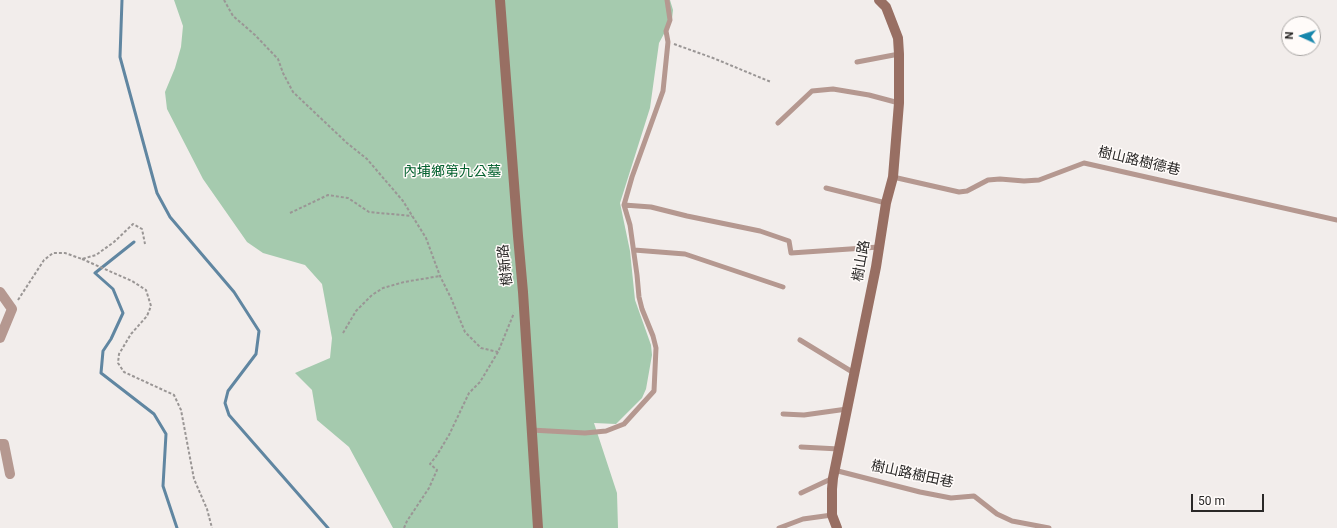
<!DOCTYPE html>
<meta charset="utf-8">
<style>
body{margin:0}
#map{position:relative;width:1337px;height:528px;overflow:hidden;background:#f2edeb;font-family:Roboto,sans-serif}
canvas{display:block}
.north{position:absolute;left:1281px;top:16px;width:40px;height:40px;box-sizing:border-box;background:#fffbf9;border:1px solid #aaa7a5;border-radius:50%;rotate:273deg;font-size:11px;font-weight:700;line-height:16px;text-align:center;color:#2a2827}
.north::after{content:'';display:block;margin:auto;width:14px;height:18px;background:#1686ac;clip-path:polygon(50% 0,100% 100%,50% 72%,0 100%)}
.scale{position:absolute;left:1191px;top:494px;width:73px;height:18px;box-sizing:border-box;border:2px solid #2a2827;border-top:0;padding-left:5px;font-size:12px;line-height:14px;white-space:nowrap;color:#2a2827;-webkit-text-stroke:3px #fffbf9;paint-order:stroke}
</style>
<div id="map">
<canvas width="1337" height="528"></canvas>
<div class="north">N</div>
<div class="scale">50 m</div>
</div>
<script>
const c = document.querySelector('canvas').getContext('2d');
c.lineJoin = 'round';
function fill(path, color) {
  c.fillStyle = color;
  c.fill(path, 'evenodd');
}
function toPath(rows) {
  const path = new Path2D();
  for (const r of rows) {
    path.moveTo(r[0], r[1]);
    for (let i = 2; i < r.length; i += 2) path.lineTo(r[i], r[i + 1]);
  }
  return path;
}
function strokePath(path, color, width, dash) {
  c.strokeStyle = color;
  c.lineWidth = width;
  c.lineCap = dash ? 'butt' : 'round';
  c.setLineDash(dash || []);
  c.stroke(path);
}
function write(font, color, halo, rows, align = 'center') {
  c.font = font + ' Roboto,"Noto Sans TC",sans-serif';
  c.lineWidth = 3;
  c.setLineDash([]);
  c.textBaseline = 'middle';
  c.strokeStyle = halo;
  c.fillStyle = color;
  for (const [text, x, y, turn = 0] of rows) {
    c.save();
    c.translate(x, y);
    c.rotate((+turn || 0) * Math.PI / 180);
    c.textAlign = isNaN(turn) ? turn : align;
    if (halo) c.strokeText(text, 0, 0);
    c.fillText(text, 0, 0);
    c.restore();
  }
}
fill(toPath([
 [174,0,670,0,673,10,672,19,659,43,650,108,620,203,630,251,635,300,651,345,652,355,646,389,642,398,616,424,594,423,617,493,618,528,393,528,349,447,317,420,312,390,295,373,330,358,332,338,322,284,305,265,263,253,247,242,203,179,167,109,165,92,175,68,181,47,183,26]
]), '#a5caae');
strokePath(toPath([
 [122,0,120,57,157,193,170,217,234,292,259,331,256,354,228,391,225,403,229,415,328,528],
 [134,242,95,273,113,289,123,313,111,339,103,351,101,373,154,414,166,434,163,486,177,528]
]), '#6086a1', 3);
strokePath(toPath([
 [224,0,233,16,255,35,278,59,283,73,293,92,347,143,367,159,403,201,426,238,440,276,451,298,465,332,481,348,498,352],
 [674,44,713,58,771,82],
 [290,213,328,195,348,198,369,212,412,216],
 [82,259,132,281,146,290,151,306,147,316,131,334,119,354,118,363,124,372,174,395,181,410,194,479,207,509,212,528],
 [18,300,44,260,53,253,65,253,82,259,96,255,114,242,133,224,142,229,145,244],
 [343,333,356,311,372,295,383,288,404,282,440,276],
 [404,528,407,521,429,488,437,470,430,464,437,455,449,435,469,393,480,382,498,352,514,313]
]), '#9a9695', 2, [3, 2]);
strokePath(toPath([
 [857,62,899,54],
 [778,123,812,91,833,89,869,95,899,103],
 [893,177,959,192,967,191,988,180,1000,179,1024,181,1039,180,1084,163,1337,220],
 [826,188,886,203],
 [624,205,651,207,687,216,760,231,789,241,791,253,879,247],
 [634,250,685,254,783,287],
 [800,340,854,373],
 [783,414,804,415,847,409],
 [531,430,585,433,606,431,624,424,654,391,656,348,653,336,642,309,639,297,637,275,630,225,624,205,632,177,663,91,668,42,666,31,670,20,667,0],
 [801,447,839,449],
 [834,470,920,492,951,498,974,496,997,514,1012,521,1049,528],
 [801,493,833,478],
 [779,528,803,519,832,515]
]), '#b59890', 5);
strokePath(toPath([
 [0,292,12,309,0,338],
 [0,444,4,444,10,474]
]), '#b59890', 10);
strokePath(toPath([
 [500,0,518,236,523,292,538,528],
 [837,528,832,515,832,489,833,478,876,267,886,203,893,177,899,103,899,54,898,38,886,7,879,0]
]), '#986f63', 10);
write('14px', '#2a2827', '#fffbf9', [
 ["樹山路樹德巷",1139,162,13],
 ["樹山路",862,261,-80],
 ["樹新路",506,265,-96],
 ["樹山路樹田巷",912,475,12]
]);
write('14px', '#056230', '#fffbf9', [
 ["內埔鄉第九公墓",452,172]
]);
</script>
